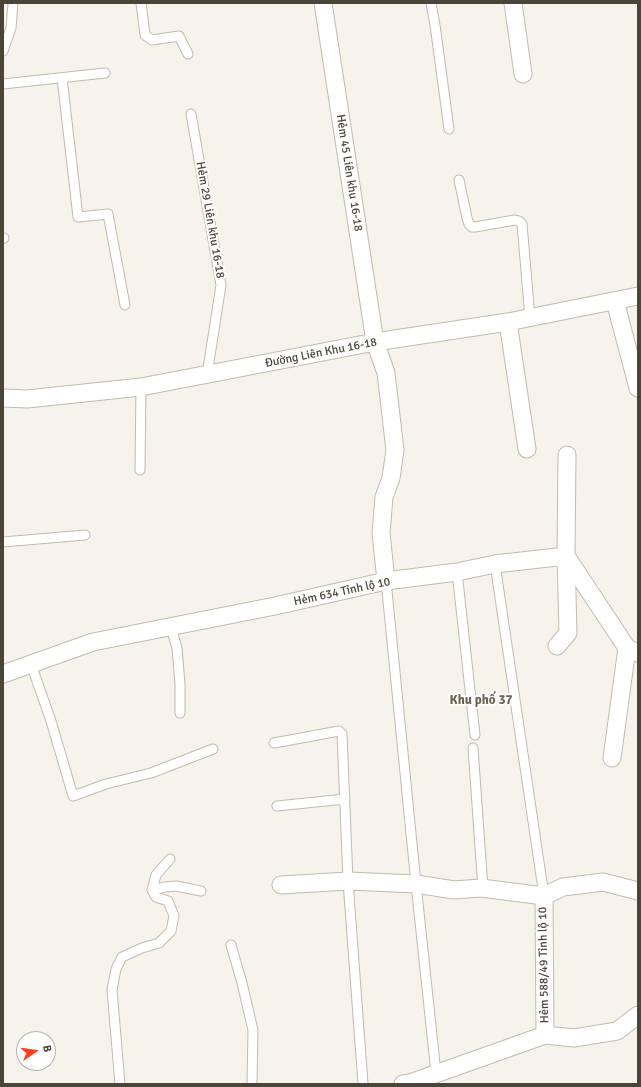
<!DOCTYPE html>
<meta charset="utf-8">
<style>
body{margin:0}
#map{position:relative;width:641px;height:1087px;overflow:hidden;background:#f6f3ec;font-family:Signika,sans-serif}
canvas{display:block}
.frame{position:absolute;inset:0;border:4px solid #4b4439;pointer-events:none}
.north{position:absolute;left:16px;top:1031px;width:40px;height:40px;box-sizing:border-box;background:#fff;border:1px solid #b7b4b0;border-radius:50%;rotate:77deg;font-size:11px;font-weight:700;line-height:16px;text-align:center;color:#4b4439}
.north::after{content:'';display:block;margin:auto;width:14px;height:18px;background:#fc3f1d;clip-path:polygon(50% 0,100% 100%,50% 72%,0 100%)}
</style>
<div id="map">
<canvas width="641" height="1087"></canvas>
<div class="frame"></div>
<div class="north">B</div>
</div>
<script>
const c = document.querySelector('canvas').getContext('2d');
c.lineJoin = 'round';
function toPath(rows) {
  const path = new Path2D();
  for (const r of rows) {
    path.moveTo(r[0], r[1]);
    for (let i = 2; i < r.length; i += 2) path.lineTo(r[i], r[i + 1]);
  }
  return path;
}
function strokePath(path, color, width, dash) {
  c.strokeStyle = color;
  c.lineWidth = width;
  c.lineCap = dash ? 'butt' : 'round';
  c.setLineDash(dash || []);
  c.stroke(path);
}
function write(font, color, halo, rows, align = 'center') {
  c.font = font + ' Signika,sans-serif';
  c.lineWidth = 4;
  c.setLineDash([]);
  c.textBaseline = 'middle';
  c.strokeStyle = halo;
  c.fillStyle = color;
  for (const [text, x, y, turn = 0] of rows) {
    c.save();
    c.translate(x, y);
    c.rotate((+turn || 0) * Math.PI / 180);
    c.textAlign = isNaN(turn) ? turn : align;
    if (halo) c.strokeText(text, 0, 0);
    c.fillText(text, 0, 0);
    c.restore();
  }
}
const service = toPath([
 [141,3,145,35,152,40,179,36,188,54],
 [431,3,435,25,449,129],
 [3,51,11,28,13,3],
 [62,78,78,217,108,214,125,305],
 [3,84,105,73],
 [191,114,221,285,207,375],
 [459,180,467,218,469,224,472,227,475,227,515,220,519,221,522,224,530,318],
 [3,238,4,238],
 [140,470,141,387],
 [3,542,85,535],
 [495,564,544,896],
 [457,572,475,735],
 [386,581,416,884,436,1073],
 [171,627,177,648,180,684,180,713],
 [31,664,51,721,73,796,106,784,151,773,213,749],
 [274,743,339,731,342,734,348,881,363,1084],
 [473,748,483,889],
 [277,806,345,799],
 [152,890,165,887,176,886,201,891],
 [231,945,242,983,253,1030,252,1084],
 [120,1084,112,990,116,969,122,957,142,948,159,943,171,931,174,916,168,901,156,897,152,890,156,875,170,859]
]);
const minor = toPath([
 [323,3,375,342,386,373,395,450,391,478,384,497,381,533,386,581],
 [513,3,523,74],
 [615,301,638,388],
 [508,322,527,449],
 [3,398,27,399,141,387,375,342,508,322,638,296],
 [557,646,568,633,566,556,567,455],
 [3,674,93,642,275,606,386,581,457,572,495,564,566,556,627,648,638,653],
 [612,758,627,648],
 [281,885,348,881,416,884,454,890,481,888,544,896,563,887,603,882,638,891],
 [544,896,545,1035],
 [403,1084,410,1083,545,1035,574,1038,617,1031,638,1015]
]);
strokePath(service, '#c2bbae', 11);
strokePath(minor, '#c2bbae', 19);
strokePath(service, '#fff', 9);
strokePath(minor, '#fff', 17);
write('12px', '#4b4439', '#fff', [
 ["Hẻm 45 Liên khu 16-18",349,173,81],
 ["Hẻm 29 Liên khu 16-18",210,220,80],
 ["Đường Liên Khu 16-18",321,353,-11],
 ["Hẻm 634 Tỉnh lộ 10",342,592,-12],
 ["Hẻm 588/49 Tỉnh lộ 10",544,965,-91]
]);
write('bold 13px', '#6e6250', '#fff', [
 ["Khu phố 37",481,701]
]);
</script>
